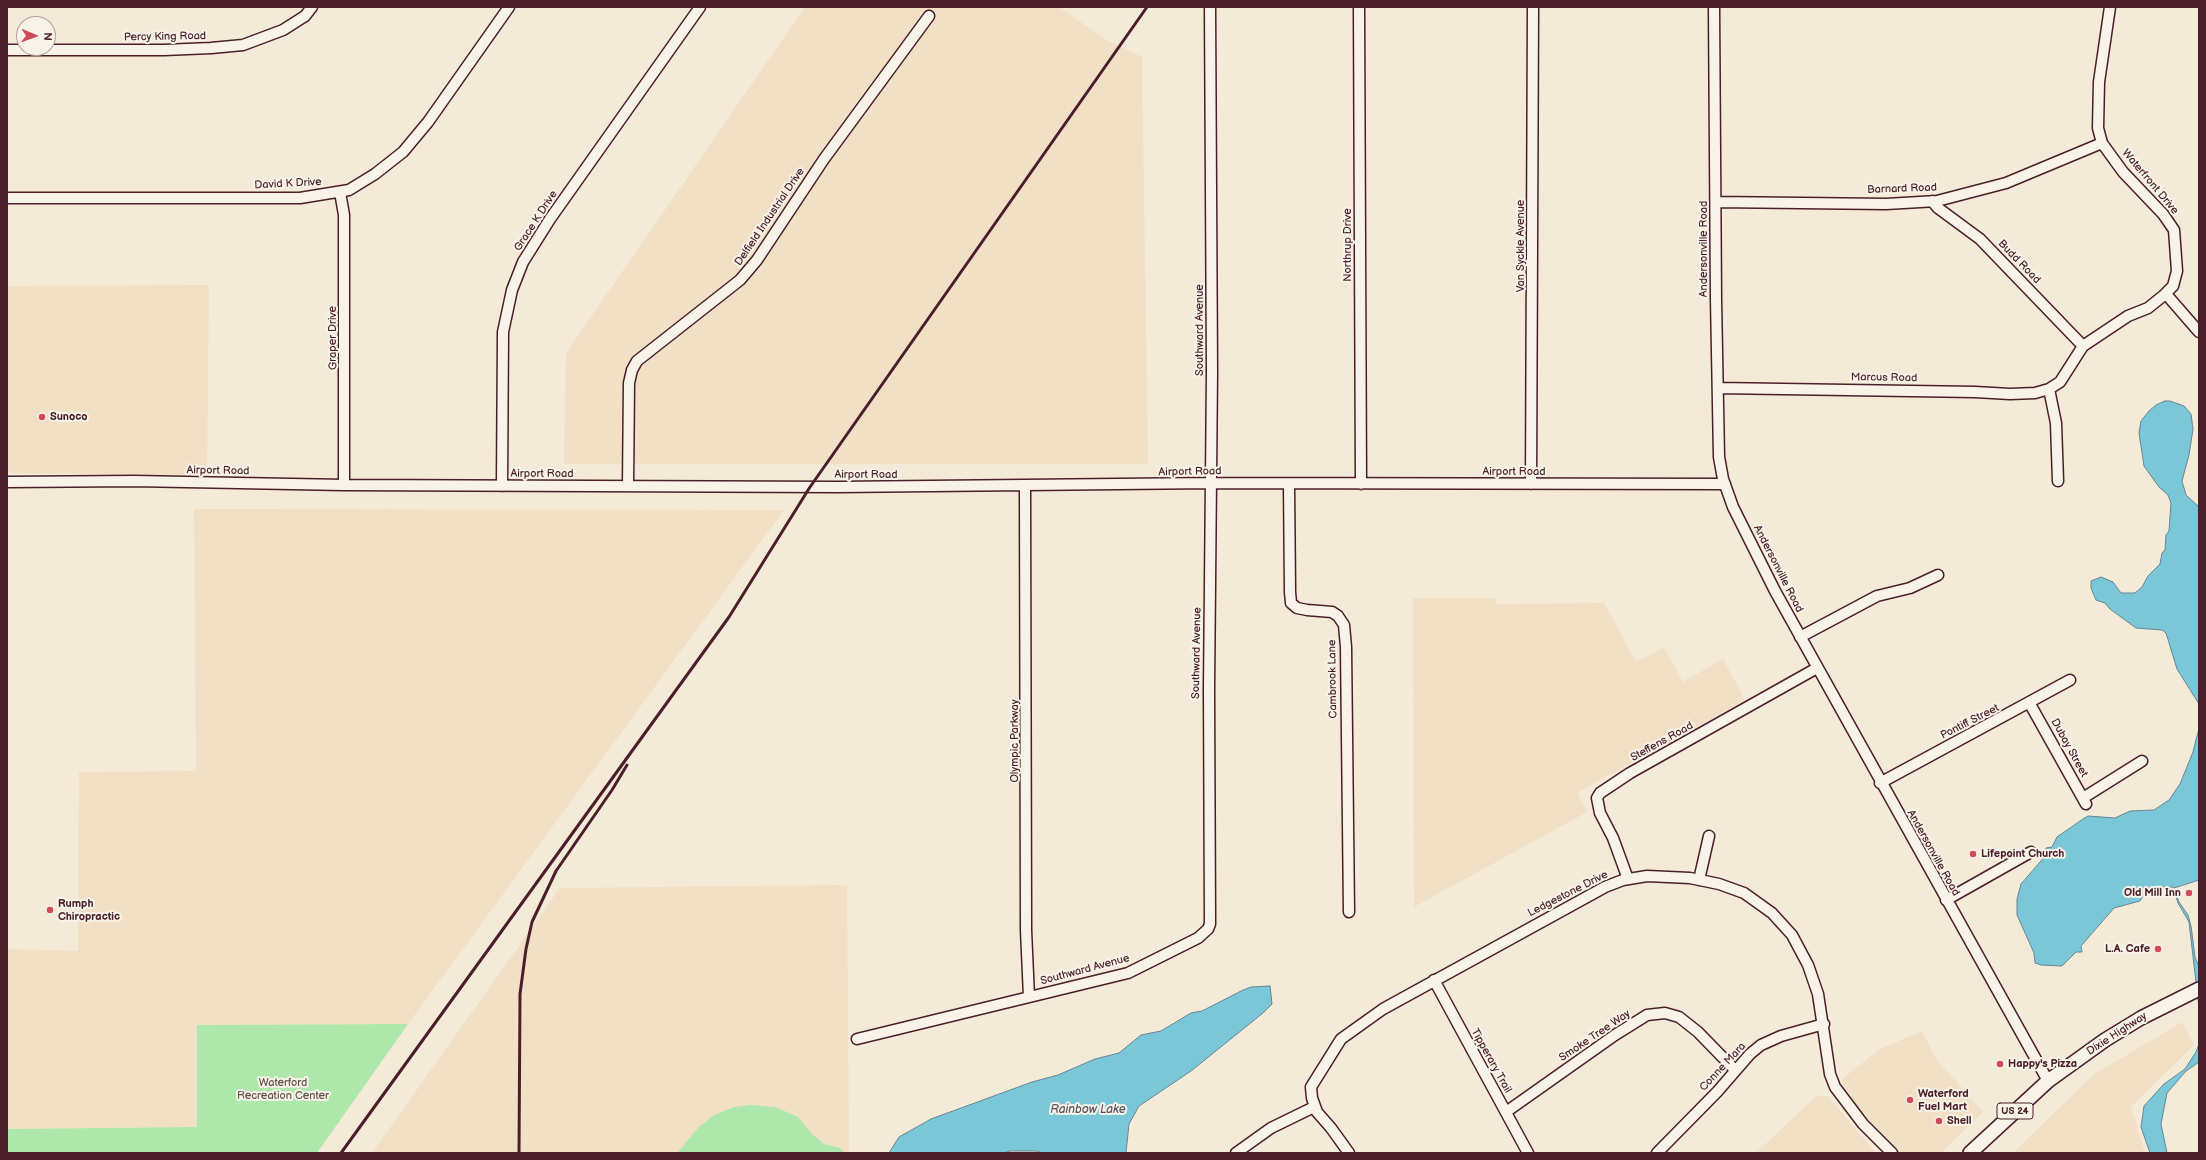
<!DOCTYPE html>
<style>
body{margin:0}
#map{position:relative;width:2206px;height:1160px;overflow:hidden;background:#f4ead8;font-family:"Balsamiq Sans",sans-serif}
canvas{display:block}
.frame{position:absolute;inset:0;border:8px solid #4a1f2b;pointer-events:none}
.north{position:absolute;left:16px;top:16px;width:40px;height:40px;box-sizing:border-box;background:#f7f3e8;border:1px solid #b29e9c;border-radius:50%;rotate:92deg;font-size:11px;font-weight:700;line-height:16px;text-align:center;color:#4a1f2b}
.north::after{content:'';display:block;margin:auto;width:14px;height:18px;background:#d1495b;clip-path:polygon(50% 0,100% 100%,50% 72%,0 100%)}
</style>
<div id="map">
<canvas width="2206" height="1160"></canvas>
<div class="frame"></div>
<div class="north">N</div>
</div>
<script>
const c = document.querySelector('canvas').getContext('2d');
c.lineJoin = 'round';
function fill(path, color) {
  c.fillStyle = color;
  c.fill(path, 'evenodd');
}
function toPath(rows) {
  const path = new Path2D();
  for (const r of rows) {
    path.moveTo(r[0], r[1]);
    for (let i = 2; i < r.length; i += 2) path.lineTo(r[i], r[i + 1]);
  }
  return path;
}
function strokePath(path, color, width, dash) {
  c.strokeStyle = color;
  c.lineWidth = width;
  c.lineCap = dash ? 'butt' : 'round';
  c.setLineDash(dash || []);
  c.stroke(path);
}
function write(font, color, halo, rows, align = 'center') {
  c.font = font + ' "Balsamiq Sans",sans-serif';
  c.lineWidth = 4;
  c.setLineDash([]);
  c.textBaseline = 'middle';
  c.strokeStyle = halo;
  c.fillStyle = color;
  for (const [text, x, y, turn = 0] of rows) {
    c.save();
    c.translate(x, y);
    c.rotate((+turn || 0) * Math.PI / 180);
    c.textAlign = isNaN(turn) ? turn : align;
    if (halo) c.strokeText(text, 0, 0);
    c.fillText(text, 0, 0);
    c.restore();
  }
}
fill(toPath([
 [805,7,1059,7,1105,39,1142,57,1148,464,564,464,566,353],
 [209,285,207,475,12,473,7,470,7,286],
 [194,509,784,510,408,1024,197,1025,197,1127,7,1129,7,949,78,951,79,772,196,771],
 [1413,598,1496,598,1496,604,1604,603,1636,662,1664,647,1683,682,1723,659,1745,700,1577,793,1587,812,1414,907],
 [847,885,849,1153,372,1153,560,888],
 [2182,1022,2194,1045,2131,1107,2145,1153,2013,1153,2093,1075],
 [1922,1031,1936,1059,1983,1112,1941,1153,1897,1153,1844,1090,1842,1079,1880,1049],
 [1816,1096,1828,1096,1876,1153,1756,1153]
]), '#f1e0c5');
fill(toPath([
 [408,1024,317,1153,7,1153,7,1129,197,1127,197,1025],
 [751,1105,775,1107,798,1117,811,1133,824,1144,840,1148,844,1153,677,1153,699,1127,714,1115,734,1107]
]), '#aee7ac');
const water = toPath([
 [2165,401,2170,401,2184,406,2191,414,2193,429,2189,455,2182,481,2186,495,2199,507,2199,704,2177,669,2166,633,2162,630,2136,628,2110,609,2105,603,2096,600,2091,588,2091,581,2101,577,2113,582,2121,593,2135,593,2142,587,2148,576,2160,564,2162,553,2165,550,2166,535,2169,531,2171,503,2168,495,2159,487,2144,466,2139,433,2141,421,2149,411,2156,405,2165,401],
 [2199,728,2199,880,2174,888,2179,902,2188,915,2191,926,2195,957,2199,967,2199,1008,2189,922,2178,903,2173,887,2161,887,2161,890,2147,895,2145,893,2140,901,2114,908,2081,946,2082,952,2076,952,2062,966,2041,965,2035,963,2034,953,2017,915,2017,899,2021,884,2047,854,2046,848,2052,847,2057,837,2083,819,2088,816,2115,818,2130,811,2154,810,2169,800,2180,784,2193,752,2199,728],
 [1270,986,1272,1004,1263,1013,1191,1071,1139,1106,1129,1124,1126,1153,1042,1153,1037,1151,1010,1151,1003,1153,889,1153,899,1137,931,1119,1032,1082,1058,1075,1095,1059,1119,1053,1141,1035,1161,1031,1191,1013,1202,1011,1243,990,1251,987,1270,986],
 [2199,1044,2199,1062,2186,1071,2167,1093,2161,1124,2167,1153,2150,1153,2141,1127,2144,1106,2164,1084,2185,1069,2196,1052,2199,1044]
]);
fill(water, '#7ac7d8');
strokePath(water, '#678493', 1);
const minor = toPath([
 [1359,7,1361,484],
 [1714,7,1716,299,1719,457,1723,479,1733,507,1775,591,2048,1081],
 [7,50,164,50,211,48,243,45,283,30,305,16,312,7],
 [340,192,344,215,344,485],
 [7,198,300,198,349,190,375,174,403,152,428,122,509,7],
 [1932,201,1938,208,1980,239,2083,346],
 [1716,202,1886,204,1937,201,2006,183,2102,143],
 [2166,294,2199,332],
 [1718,388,1975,392,2010,394,2035,393,2049,389],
 [2058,481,2056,423,2049,389,2060,382,2083,346,2128,316,2148,308,2163,296,2173,286,2177,271,2174,230,2163,214,2123,172,2102,143,2098,128,2099,82,2110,7],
 [7,482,134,481,344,485,838,487,1211,483,1725,484],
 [1289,484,1290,592,1291,603,1297,608,1307,610,1332,612,1338,616,1344,625,1346,647,1349,912],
 [1531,484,1533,7],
 [1025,485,1026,930,1029,997],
 [502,486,503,332,512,290,523,262,550,219,700,7],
 [628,486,629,383,632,370,637,361,740,280,757,260,824,159,929,16],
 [1800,637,1877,596,1910,588,1938,575],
 [2030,704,2086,804],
 [1880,783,2070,680],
 [2083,798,2142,761],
 [1628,879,1613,838,1600,813,1597,798,1600,793,1630,773,1817,668],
 [1699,880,1709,836],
 [1946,900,2031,852],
 [1434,980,1528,1153],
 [857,1039,1128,973,1198,938,1208,929,1210,924,1209,689,1212,372,1210,7],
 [1506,1112,1615,1035,1647,1015,1665,1013,1679,1017,1698,1032,1735,1070],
 [1236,1153,1271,1128,1314,1107],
 [1349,1153,1331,1128,1317,1112,1312,1098,1311,1087,1341,1039,1383,1009,1605,887,1623,880,1647,876,1690,878,1719,884,1744,893,1772,913,1792,935,1808,965,1818,994,1830,1074,1835,1087,1863,1124,1892,1153],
 [1657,1153,1717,1092,1750,1054,1761,1045,1781,1036,1824,1024]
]);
const major = toPath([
 [1970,1153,2048,1081,2105,1040,2141,1018,2199,989]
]);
strokePath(minor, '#4a1f2b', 13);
strokePath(major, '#4a1f2b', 16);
strokePath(minor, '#f7f3e8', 10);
strokePath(major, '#f7f3e8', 13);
strokePath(toPath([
 [341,1153,729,617,810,487,1147,7],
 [519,1153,520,994,526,949,532,922,556,871,612,790,627,765]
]), '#4a1f2b', 3);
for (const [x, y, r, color] of [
 [42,417,4,"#d1495b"],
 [1973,854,4,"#d1495b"],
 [2189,893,4,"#d1495b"],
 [50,910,4,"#d1495b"],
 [2158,949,4,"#d1495b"],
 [2000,1064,4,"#d1495b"],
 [1910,1100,4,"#d1495b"],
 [1939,1121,4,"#d1495b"]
]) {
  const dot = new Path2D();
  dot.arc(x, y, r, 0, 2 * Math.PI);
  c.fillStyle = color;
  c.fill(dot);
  strokePath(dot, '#f7f3e8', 1.5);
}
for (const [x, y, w] of [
 [2015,1111,36]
]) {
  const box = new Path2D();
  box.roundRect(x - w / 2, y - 8, w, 16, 3);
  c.fillStyle = '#f7f3e8';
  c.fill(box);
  strokePath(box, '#4a1f2b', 1);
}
write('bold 10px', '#4a1f2b', null, [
 ["US 24",2015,1111]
]);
write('11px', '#4a1f2b', '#f7f3e8', [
 ["Percy King Road",165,37,-1],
 ["Waterfront Drive",2150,182,50],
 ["David K Drive",288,184,-3],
 ["Barnard Road",1902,189,-2],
 ["Delfield Industrial Drive",770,217,-56],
 ["Grace K Drive",536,221,-57],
 ["Northrup Drive",1348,245,-90],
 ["Van Syckle Avenue",1521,246,-90],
 ["Andersonville Road",1704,249,-90],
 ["Budd Road",2019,262,46],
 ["Southward Avenue",1200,330,-90],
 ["Graper Drive",333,338,-90],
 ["Marcus Road",1884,378,1],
 ["Airport Road",218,471,1],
 ["Airport Road",1190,472,-1],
 ["Airport Road",1514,472],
 ["Airport Road",542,474],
 ["Airport Road",866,475],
 ["Andersonville Road",1778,569,63],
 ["Southward Avenue",1197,653,-89],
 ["Cambrook Lane",1333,679,-91],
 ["Pontiff Street",1970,722,-27],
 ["Olympic Parkway",1015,741,-90],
 ["Steffens Road",1662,742,-29],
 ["Dubay Street",2069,748,61],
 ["Andersonville Road",1933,853,61],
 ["Ledgestone Drive",1568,894,-27],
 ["Southward Avenue",1085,970,-15],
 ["Dixie Highway",2117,1034,-33],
 ["Smoke Tree Way",1595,1036,-34],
 ["Tipperary Trail",1491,1061,61],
 ["Conne Mara",1723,1067,-47]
]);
write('bold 11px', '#4a1f2b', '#f7f3e8', [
 ["Sunoco",50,417],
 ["Lifepoint Church",1981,854],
 ["Old Mill Inn",2181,893,"right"],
 ["Rumph",58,904],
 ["Chiropractic",58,917],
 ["L.A. Cafe",2150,949,"right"],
 ["Happy's Pizza",2008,1064],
 ["Waterford",1918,1094],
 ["Fuel Mart",1918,1107],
 ["Shell",1947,1121]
], 'left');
write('11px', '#63514b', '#f7f3e8', [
 ["Waterford",283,1083],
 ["Recreation Center",283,1096]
]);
write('italic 12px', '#58515f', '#f7f3e8', [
 ["Rainbow Lake",1088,1110]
]);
</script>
